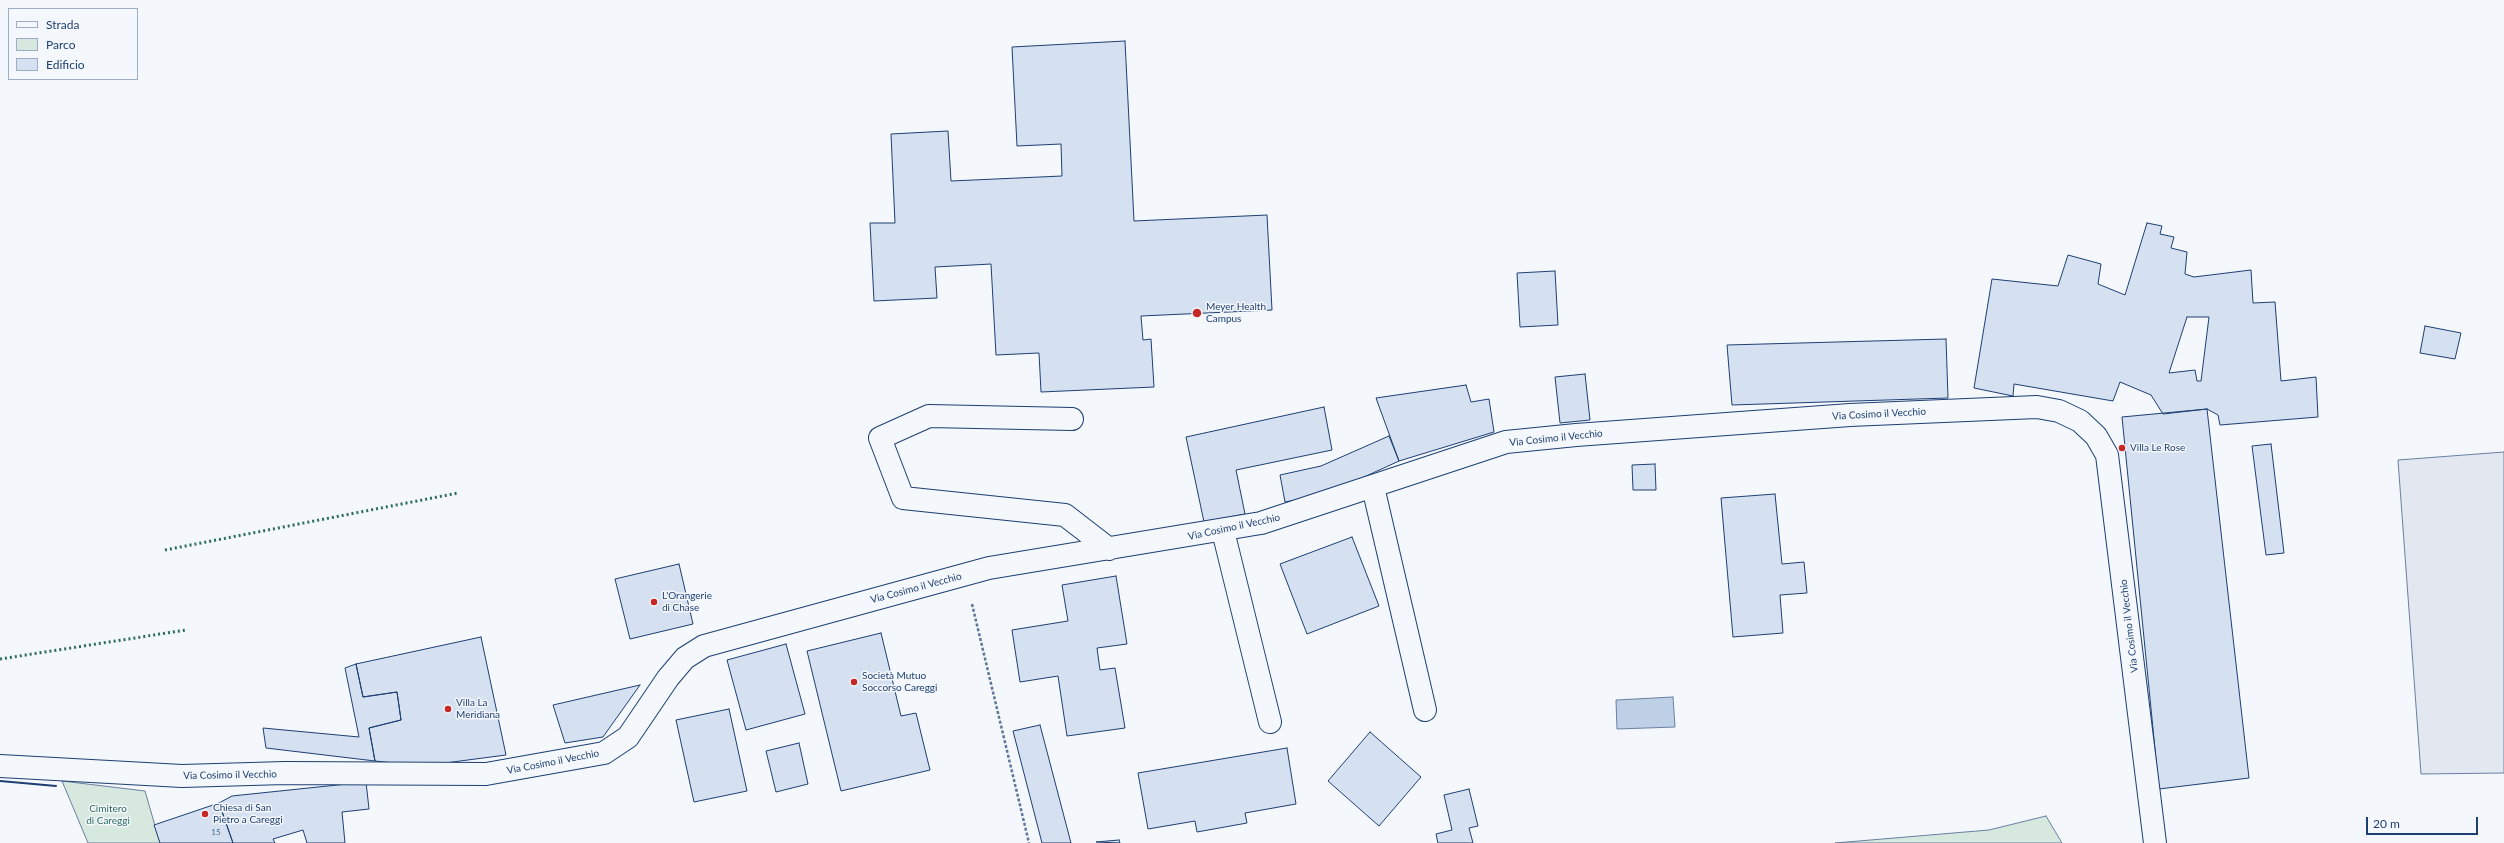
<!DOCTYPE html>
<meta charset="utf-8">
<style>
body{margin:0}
#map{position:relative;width:2504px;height:843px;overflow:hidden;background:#f4f7fb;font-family:Lato,sans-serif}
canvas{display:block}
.legend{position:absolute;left:8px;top:8px;width:130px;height:72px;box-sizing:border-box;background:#f4f7fb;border:1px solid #9eadc5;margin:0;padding:5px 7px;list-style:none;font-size:12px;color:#1d3f73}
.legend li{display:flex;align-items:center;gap:8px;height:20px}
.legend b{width:20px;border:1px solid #9eadc5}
.scale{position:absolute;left:2366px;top:817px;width:112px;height:18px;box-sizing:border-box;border:2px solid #1d3f73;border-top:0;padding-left:5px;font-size:12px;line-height:14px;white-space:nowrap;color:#1d3f73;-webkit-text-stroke:3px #f4f7fb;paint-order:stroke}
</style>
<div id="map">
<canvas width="2504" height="843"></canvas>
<ul class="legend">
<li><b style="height:5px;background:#f4f7fb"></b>Strada</li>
<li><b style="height:11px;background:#d7e8df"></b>Parco</li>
<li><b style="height:11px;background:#d5e0f0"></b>Edificio</li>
</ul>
<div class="scale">20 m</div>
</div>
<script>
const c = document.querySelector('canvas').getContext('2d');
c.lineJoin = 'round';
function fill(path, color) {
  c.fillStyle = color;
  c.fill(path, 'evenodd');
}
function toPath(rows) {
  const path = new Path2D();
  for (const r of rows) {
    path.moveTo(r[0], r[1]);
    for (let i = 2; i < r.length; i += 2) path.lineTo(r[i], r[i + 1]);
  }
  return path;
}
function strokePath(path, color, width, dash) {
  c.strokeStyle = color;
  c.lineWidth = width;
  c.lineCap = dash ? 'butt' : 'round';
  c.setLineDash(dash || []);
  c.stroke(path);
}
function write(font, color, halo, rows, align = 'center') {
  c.font = font + ' Lato,sans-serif';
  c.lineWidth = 3;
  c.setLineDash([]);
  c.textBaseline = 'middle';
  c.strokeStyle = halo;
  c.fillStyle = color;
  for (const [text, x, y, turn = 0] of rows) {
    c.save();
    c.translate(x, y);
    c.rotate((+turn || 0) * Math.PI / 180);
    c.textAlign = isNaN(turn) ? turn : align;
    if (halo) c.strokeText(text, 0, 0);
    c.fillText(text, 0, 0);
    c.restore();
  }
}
const green = toPath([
 [62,781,145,791,160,843,88,843,62,781],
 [2046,816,2062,843,1835,843,1989,830,2046,816]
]);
fill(green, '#d7e8df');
strokePath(green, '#687fa3', 1);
const parking = toPath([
 [2504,452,2504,773,2421,774,2398,460,2504,452]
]);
fill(parking, '#e3e8f0');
strokePath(parking, '#687fa3', 1);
const water = toPath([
 [1673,697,1675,727,1617,729,1616,700,1673,697]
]);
fill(water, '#bed0e5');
strokePath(water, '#687fa3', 1);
const building = toPath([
 [1125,41,1134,221,1267,215,1272,310,1141,316,1143,340,1151,339,1154,387,1041,392,1039,353,996,355,991,264,935,267,937,298,874,301,870,223,895,223,891,134,948,131,951,181,1062,176,1061,144,1017,146,1012,47,1125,41],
 [2147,223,2162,226,2160,234,2174,237,2171,248,2187,252,2185,274,2194,277,2251,270,2253,303,2275,302,2281,381,2316,377,2318,417,2220,425,2218,415,2207,409,2163,414,2151,395,2120,382,2113,401,2014,384,2013,396,1974,388,1992,279,2058,286,2068,255,2101,264,2098,284,2125,295,2147,223],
 [2187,317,2209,317,2201,381,2197,381,2195,370,2169,373,2187,317],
 [1555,271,1558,325,1520,327,1517,273,1555,271],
 [2425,326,2461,333,2455,359,2420,353,2425,326],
 [1946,339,1948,398,1732,405,1727,345,1946,339],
 [1585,374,1590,420,1560,423,1555,377,1585,374],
 [1466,385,1471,402,1489,399,1494,432,1399,461,1376,398,1466,385],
 [1324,407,1332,450,1236,470,1245,514,1204,522,1186,437,1324,407],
 [2207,409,2249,778,2159,789,2122,417,2207,409],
 [1389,436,1399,461,1327,494,1285,502,1280,475,1321,466,1389,436],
 [2271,444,2284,553,2266,555,2252,446,2271,444],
 [1655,464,1656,490,1633,490,1632,465,1655,464],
 [1775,494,1782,564,1804,562,1807,593,1780,595,1783,633,1733,637,1721,498,1775,494],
 [1352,537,1379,606,1307,634,1280,564,1352,537],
 [679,564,693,624,630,639,615,579,679,564],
 [1116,576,1127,644,1097,648,1100,670,1115,668,1125,728,1067,736,1058,676,1020,682,1012,630,1068,621,1062,585,1116,576],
 [881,633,901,716,916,713,930,770,841,791,807,651,881,633],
 [481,637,506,755,422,766,375,761,369,728,401,720,397,692,363,697,356,664,481,637],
 [786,644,805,714,746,730,727,660,786,644],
 [356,664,363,697,397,692,401,720,369,728,375,761,266,748,263,728,359,737,345,668,356,664],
 [640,685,603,737,565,743,553,705,640,685],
 [729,709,747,791,694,802,676,720,729,709],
 [1040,725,1071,843,1042,843,1013,731,1040,725],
 [1370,732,1421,777,1379,826,1328,781,1370,732],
 [799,743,808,784,776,792,766,751,799,743],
 [1287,748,1296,804,1245,813,1247,823,1197,832,1195,821,1148,829,1138,773,1287,748],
 [366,782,369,809,342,812,345,843,307,843,303,830,273,839,275,843,233,843,219,803,232,796,366,782],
 [1469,789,1478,826,1469,828,1473,843,1438,843,1436,834,1452,830,1444,795,1469,789],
 [219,803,233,843,160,843,154,825,219,803],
 [1119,840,1120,843,1096,842,1119,840]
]);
fill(building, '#d5e0f0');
strokePath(building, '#1d3f73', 1);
const minor = toPath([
 [1072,419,929,416,880,438,903,498,1065,515,1109,549],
 [1373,487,1425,710],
 [1223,531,1270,722],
 [0,766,182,776,285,773,486,774,604,753,628,737,668,678,685,658,704,646,989,568,1261,523,1506,442,1576,435,1850,415,2037,407,2059,411,2080,421,2096,436,2107,455,2155,843]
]);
strokePath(minor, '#1d3f73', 24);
strokePath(toPath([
 [972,604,1029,843]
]), '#5e769c', 2.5, [3, 2]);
strokePath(minor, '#f4f7fb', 22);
strokePath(toPath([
 [165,550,458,493],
 [0,659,186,630]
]), '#2c6c60', 3, [2, 3]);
strokePath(toPath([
 [0,781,56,786]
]), '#1d3f73', 2);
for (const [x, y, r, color] of [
 [1197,313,5,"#c62828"],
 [2122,448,4,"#c62828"],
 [654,602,4,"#c62828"],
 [854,682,4,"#c62828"],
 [448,709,4,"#c62828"],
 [205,814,4,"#c62828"]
]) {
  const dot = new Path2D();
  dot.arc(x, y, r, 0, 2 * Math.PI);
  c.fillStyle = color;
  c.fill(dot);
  strokePath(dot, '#f4f7fb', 1.5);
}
write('8px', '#4b6792', null, [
 ["15",216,832]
]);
write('10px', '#1d3f73', '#f4f7fb', [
 ["Meyer Health",1206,307],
 ["Campus",1206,319],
 ["Villa Le Rose",2130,448],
 ["L'Orangerie",662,596],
 ["di Chase",662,608],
 ["Società Mutuo",862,676],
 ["Soccorso Careggi",862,688],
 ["Villa La",456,703],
 ["Meridiana",456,715],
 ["Chiesa di San",213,808],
 ["Pietro a Careggi",213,820]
], 'left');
write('10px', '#1d3f73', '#f4f7fb', [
 ["Via Cosimo il Vecchio",1879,414,-3],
 ["Via Cosimo il Vecchio",1556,438,-6],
 ["Via Cosimo il Vecchio",1234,527,-12],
 ["Via Cosimo il Vecchio",916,588,-15],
 ["Via Cosimo il Vecchio",2129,626,-97],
 ["Via Cosimo il Vecchio",553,762,-11],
 ["Via Cosimo il Vecchio",230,775,-1]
]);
write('10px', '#2c6c60', '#f4f7fb', [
 ["Cimitero",108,809],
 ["di Careggi",108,821]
]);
</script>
